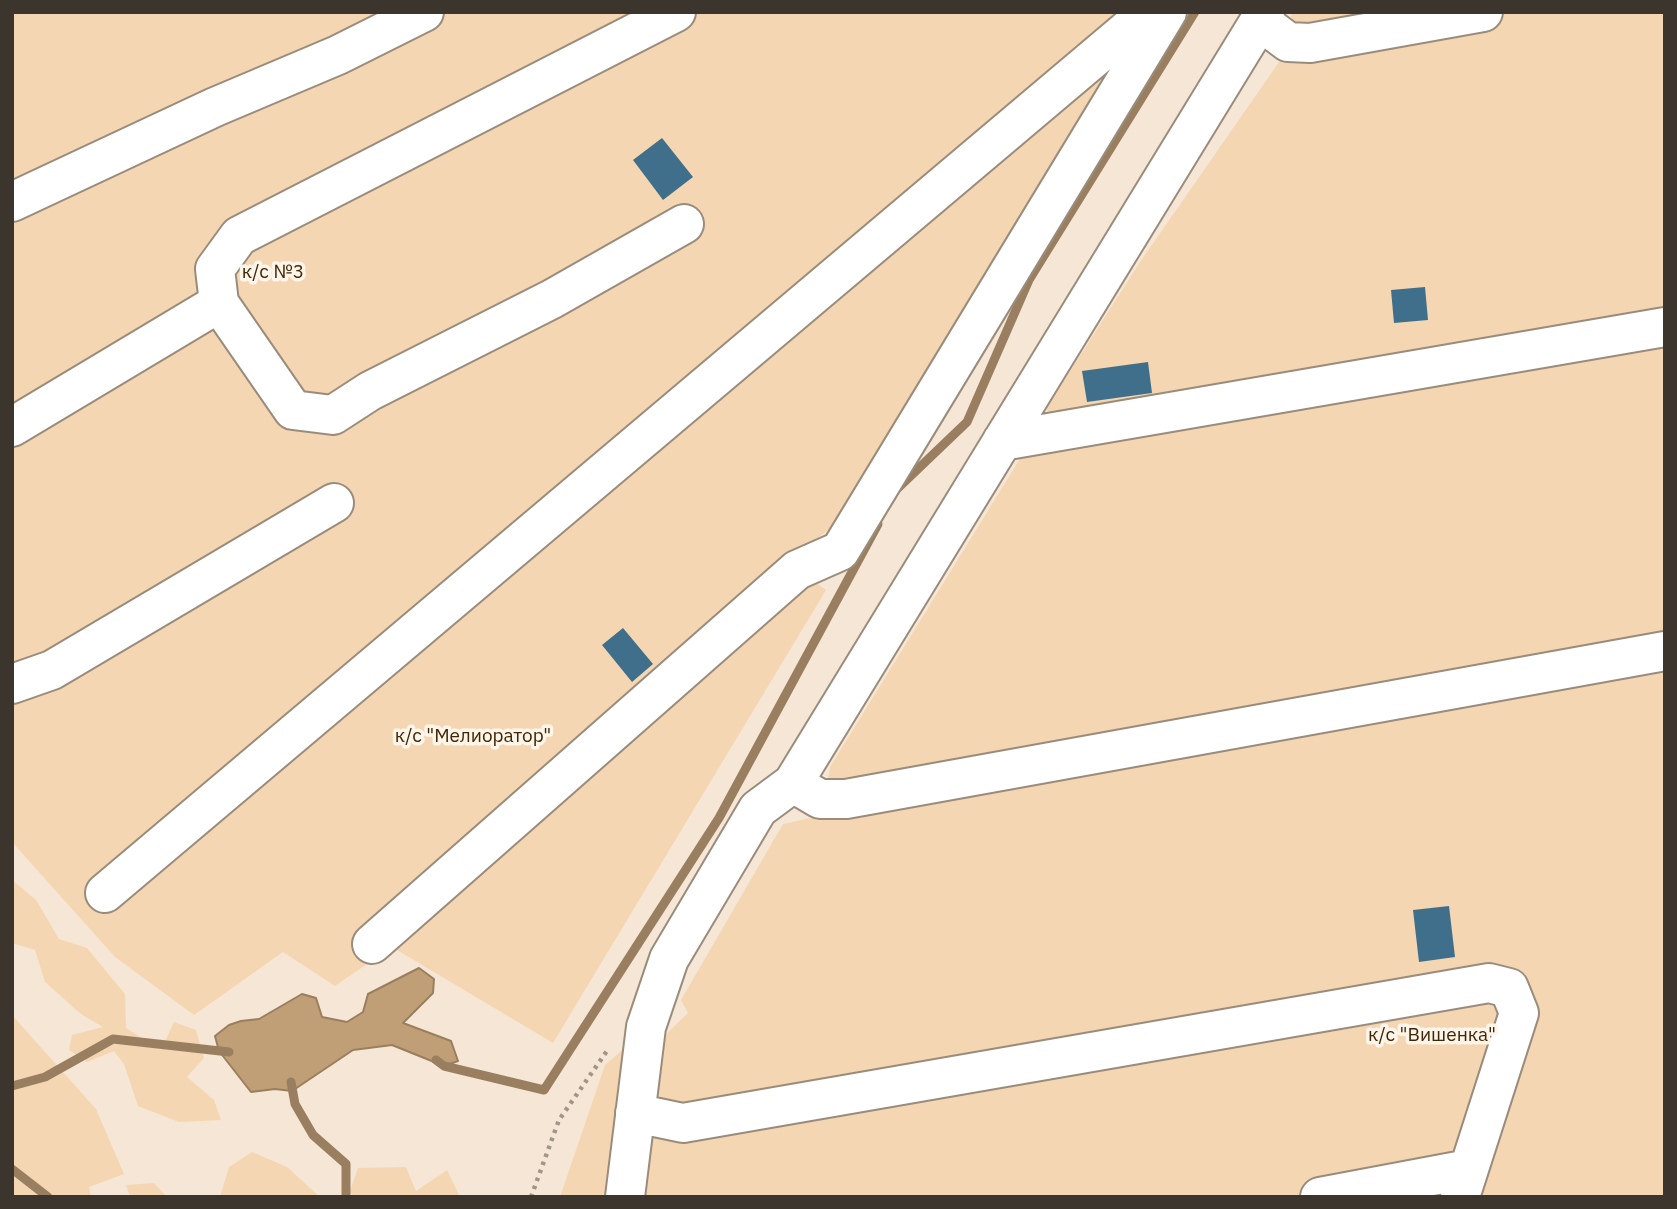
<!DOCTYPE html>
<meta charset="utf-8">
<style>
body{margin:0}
#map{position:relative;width:1677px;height:1209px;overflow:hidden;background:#f6e6d5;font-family:"IBM Plex Sans",sans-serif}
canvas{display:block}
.frame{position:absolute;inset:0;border:14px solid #3b352e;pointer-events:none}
</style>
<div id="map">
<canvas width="1677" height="1209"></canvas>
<div class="frame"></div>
</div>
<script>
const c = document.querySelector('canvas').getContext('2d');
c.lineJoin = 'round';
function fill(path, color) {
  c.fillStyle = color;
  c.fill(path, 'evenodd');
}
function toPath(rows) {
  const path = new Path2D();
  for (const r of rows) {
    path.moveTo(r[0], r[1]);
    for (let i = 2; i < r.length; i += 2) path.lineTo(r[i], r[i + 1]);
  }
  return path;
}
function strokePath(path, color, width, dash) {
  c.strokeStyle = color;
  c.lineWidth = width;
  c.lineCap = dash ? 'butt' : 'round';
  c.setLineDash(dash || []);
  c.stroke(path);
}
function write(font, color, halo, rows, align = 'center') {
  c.font = font + ' "IBM Plex Sans",sans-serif';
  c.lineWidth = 7;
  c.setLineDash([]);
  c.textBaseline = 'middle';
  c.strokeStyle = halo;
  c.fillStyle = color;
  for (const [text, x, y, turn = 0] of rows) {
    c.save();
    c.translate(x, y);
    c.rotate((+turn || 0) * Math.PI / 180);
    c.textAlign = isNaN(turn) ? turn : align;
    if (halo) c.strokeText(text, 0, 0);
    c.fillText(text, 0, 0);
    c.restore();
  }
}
fill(toPath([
 [12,12,1134,12,1144,27,842,519,787,562,826,590,553,1043,392,947,335,986,283,952,194,1015,115,957,12,842],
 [1292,12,1665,12,1665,1197,560,1197,605,1065,634,1040,663,1037,688,1013,681,1000,783,824,848,810,827,786,830,767,1021,457,1057,419,1046,409,1140,262,1286,52],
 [12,880,36,900,59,939,87,948,125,994,126,1028,161,1050,174,1022,196,1030,204,1058,187,1077,214,1100,221,1120,179,1122,138,1106,124,1064,114,1051,87,1062,69,1050,72,1035,103,1027,81,1014,45,982,35,950,12,943],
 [12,1015,96,1109,124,1174,89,1187,91,1197,12,1197],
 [252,1152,287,1167,320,1197,220,1197,229,1167],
 [406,1167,416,1191,447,1170,460,1197,353,1197,350,1191,358,1168],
 [154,1183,167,1197,130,1197,126,1185]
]), '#f5d6b2');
const water = toPath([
 [419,968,434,979,433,993,403,1023,451,1041,458,1061,444,1066,392,1045,353,1050,292,1091,275,1089,251,1092,219,1051,215,1036,229,1025,241,1021,259,1019,302,994,316,998,322,1017,347,1022,363,1012,368,994,419,968]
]);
fill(water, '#c19f76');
strokePath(water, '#997f60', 2);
strokePath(toPath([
 [898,488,967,422,1029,280,1195,12],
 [436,1060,444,1066,544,1090,719,818,878,524],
 [291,1082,295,1104,313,1135,346,1164,346,1197],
 [12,1086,45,1077,113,1039,229,1052],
 [12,1169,48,1197]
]), '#997f60', 9);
fill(toPath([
 [662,138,693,177,663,200,633,160],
 [1425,287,1428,320,1394,323,1391,290],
 [1148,362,1152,393,1087,402,1082,371],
 [623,628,653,664,632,682,602,645],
 [1449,906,1455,957,1419,962,1413,910]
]), '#3f6f8b');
const minor = toPath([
 [1260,21,1288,42,1310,43,1483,12],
 [12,202,215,107,338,55,424,12],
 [219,303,293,410,333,415,370,391,552,299,684,224],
 [12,427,219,303,215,269,239,236,676,12],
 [1002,441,1665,327],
 [12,684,52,670,334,503],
 [793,783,820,799,846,799,1665,651],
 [105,893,1139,20,1164,12],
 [372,944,797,570,840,551,1167,12],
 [635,1113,683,1123,1489,983,1509,988,1519,1013,1460,1197],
 [625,1197,646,1027,669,959,758,809,793,783,1265,12],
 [1320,1197,1469,1169]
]);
strokePath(minor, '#9a8c7c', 42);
strokePath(toPath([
 [531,1197,559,1120,609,1048]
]), '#a19589', 4.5, [3.5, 5]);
strokePath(minor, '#fff', 38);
write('19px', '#3f2704', '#fef5ea', [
 ["к/с №3",273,273],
 ["к/с \"Мелиоратор\"",473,737],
 ["к/с \"Вишенка\"",1432,1036]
]);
</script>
